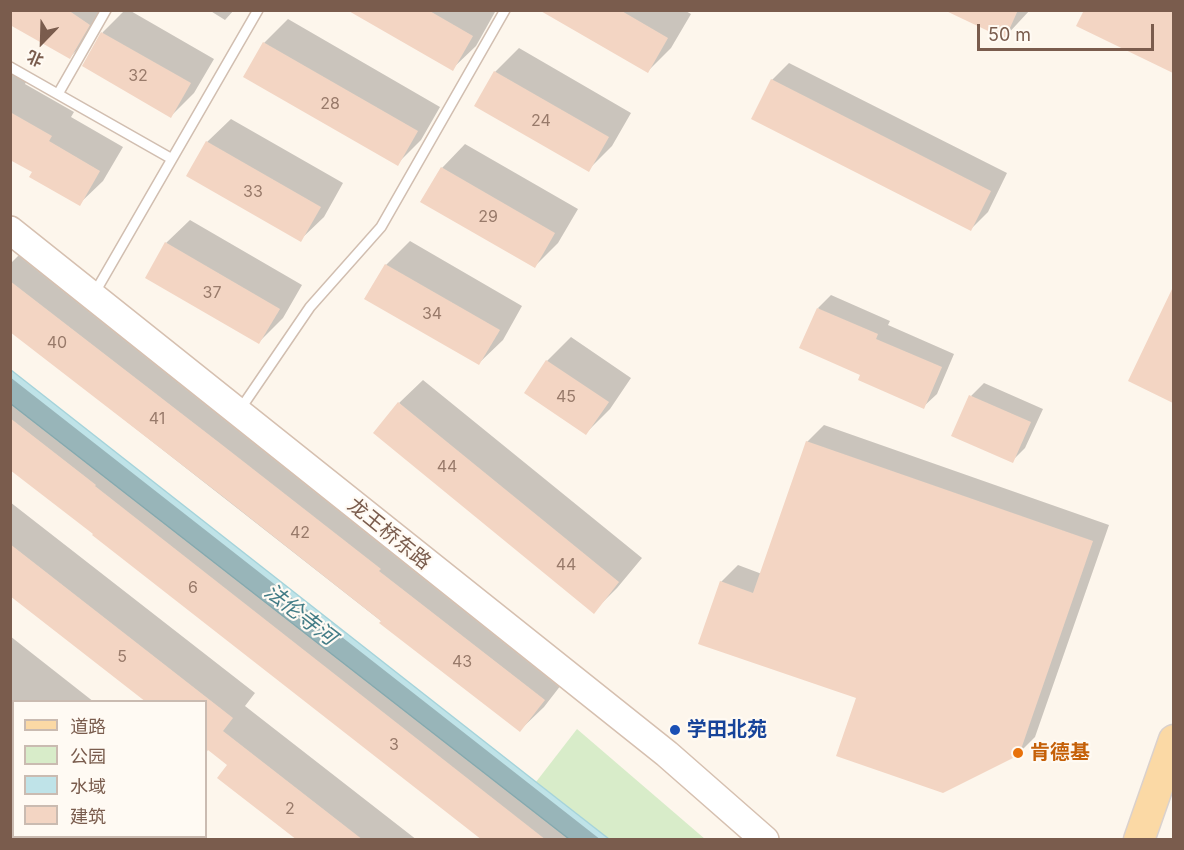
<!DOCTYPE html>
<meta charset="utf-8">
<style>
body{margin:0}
#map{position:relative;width:1184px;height:850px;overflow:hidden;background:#fdf6ec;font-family:Inter,"Noto Sans SC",sans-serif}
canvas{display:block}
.frame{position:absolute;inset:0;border:12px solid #7a5c4d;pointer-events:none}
.legend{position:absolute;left:12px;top:700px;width:195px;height:138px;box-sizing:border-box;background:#fffaf3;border:2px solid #cabbb1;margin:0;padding:8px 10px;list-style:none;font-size:18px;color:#7a5c4d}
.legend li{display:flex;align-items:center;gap:12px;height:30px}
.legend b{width:30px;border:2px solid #cabbb1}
.north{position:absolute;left:12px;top:12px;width:60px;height:60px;-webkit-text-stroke:4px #fffaf3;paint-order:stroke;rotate:203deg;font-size:16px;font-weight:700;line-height:24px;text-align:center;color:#7a5c4d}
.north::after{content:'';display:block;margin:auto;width:21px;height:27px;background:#7a5c4d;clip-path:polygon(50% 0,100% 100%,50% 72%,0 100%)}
.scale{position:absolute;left:977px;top:24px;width:177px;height:27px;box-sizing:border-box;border:3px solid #7a5c4d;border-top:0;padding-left:8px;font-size:18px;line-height:21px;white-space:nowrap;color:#7a5c4d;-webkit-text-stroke:4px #fffaf3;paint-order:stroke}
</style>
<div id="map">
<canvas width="1184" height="850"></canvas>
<div class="frame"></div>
<ul class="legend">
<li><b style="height:8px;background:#fbd9a5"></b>道路</li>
<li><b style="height:16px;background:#d8ecc9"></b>公园</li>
<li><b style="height:16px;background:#bfe3e8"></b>水域</li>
<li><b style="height:16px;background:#f3d5c3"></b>建筑</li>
</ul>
<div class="north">北</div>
<div class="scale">50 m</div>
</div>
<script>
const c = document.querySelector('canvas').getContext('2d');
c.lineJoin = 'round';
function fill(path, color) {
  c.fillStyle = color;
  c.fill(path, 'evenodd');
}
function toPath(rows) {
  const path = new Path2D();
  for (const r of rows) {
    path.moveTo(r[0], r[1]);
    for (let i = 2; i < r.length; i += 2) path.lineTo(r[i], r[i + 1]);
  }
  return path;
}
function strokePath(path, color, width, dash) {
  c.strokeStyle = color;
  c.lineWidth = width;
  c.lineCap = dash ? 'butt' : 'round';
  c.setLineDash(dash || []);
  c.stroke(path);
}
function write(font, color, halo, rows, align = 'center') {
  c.font = font + ' Inter,"Noto Sans SC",sans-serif';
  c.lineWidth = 4.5;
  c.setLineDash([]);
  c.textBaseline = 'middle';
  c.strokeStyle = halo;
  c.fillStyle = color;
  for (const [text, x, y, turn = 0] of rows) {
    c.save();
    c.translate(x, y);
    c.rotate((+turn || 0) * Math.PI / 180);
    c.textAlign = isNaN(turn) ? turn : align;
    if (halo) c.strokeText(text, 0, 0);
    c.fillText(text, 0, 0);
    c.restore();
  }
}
fill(toPath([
 [577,729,705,839,609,839,536,782]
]), '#d8ecc9');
const water = toPath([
 [11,370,536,782,609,839,569,839,11,404,11,370]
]);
fill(water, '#bfe3e8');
strokePath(water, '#a5d3da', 1.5);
fill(toPath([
 [10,10,107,10,93,34,70,57],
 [125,10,129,10,214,59,194,93,171,116,84,65,103,32],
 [209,10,234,10,225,20],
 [350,10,492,10,495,12,476,46,452,69],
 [542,10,684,10,691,14,671,48,648,71],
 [948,10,1030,10,1005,37],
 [1086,10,1174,10,1174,72,1078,25],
 [288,19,440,107,421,140,397,164,245,76,264,43],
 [519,48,631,113,612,146,588,170,495,72],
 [789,63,1007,173,988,212,971,229,772,80],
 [10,67,29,77,25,84,74,112,71,117,123,147,103,181,79,204,34,171,10,158],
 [231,119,343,183,324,217,300,240,207,142],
 [465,144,578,209,558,243,535,266,442,168],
 [190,220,302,285,283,318,259,342,166,243],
 [410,241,522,306,503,340,479,363,386,265],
 [24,250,568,676,544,707,520,730,10,330,10,264],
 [1174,290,1174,401,1130,380],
 [831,295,890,321,888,325,954,354,937,394,923,407,862,375,818,308],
 [571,337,631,378,610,409,586,433,526,392,547,361],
 [10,377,601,840,484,840,10,468],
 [423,380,642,558,617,588,594,611,399,403],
 [984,383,1043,409,1025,448,1012,461,971,396],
 [824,425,1109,525,1035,737,1018,754,858,697,721,582,738,565,762,574,807,442],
 [10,502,255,693,245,706,417,840,299,840,229,764,206,746,206,702,10,594],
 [10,636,94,702,14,702,14,730,10,728],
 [10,821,14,823,14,836,47,836,55,840,10,840]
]), '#0003');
fill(toPath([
 [10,10,68,10,90,25,70,59,10,25],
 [347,10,428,10,473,36,453,71],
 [539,10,620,10,668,38,648,73],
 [944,10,1018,10,1005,39],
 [1084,10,1173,10,1173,73,1076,26],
 [101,32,191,83,171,118,82,66],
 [263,42,418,131,398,166,243,77],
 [494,71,609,137,589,172,474,106],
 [771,79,991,191,971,231,751,119],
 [10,112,52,136,49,141,100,171,80,206,29,177,32,172,10,160],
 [206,141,321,207,301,242,186,176],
 [441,167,555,233,535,268,420,202],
 [165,242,280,309,259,344,145,278],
 [385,264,500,330,479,365,364,299],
 [10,281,221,444,381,569,379,571,545,700,520,732,379,623,381,621,221,495,10,332],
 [1173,287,1173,403,1128,381],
 [817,308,878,334,876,339,942,367,924,409,858,380,860,375,799,348],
 [546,360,609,402,586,435,524,393],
 [969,395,1031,422,1013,463,951,436],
 [398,402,619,582,594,614,373,433],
 [10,418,96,485,95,486,546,840,482,840,92,535,93,534,10,470],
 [806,441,1093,541,1019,755,943,793,836,756,856,698,698,644,720,581,753,593],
 [10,544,233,718,223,731,363,840,297,840,217,778,227,765,208,750,206,753,206,702,146,702,10,596]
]), '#f3d5c3');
const lane = toPath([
 [10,67,172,159],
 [58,94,106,10],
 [94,294,258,10],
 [239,411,310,307,381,227,505,10]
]);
const street = toPath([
 [10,777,14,779],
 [83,836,86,840]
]);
const secondary = toPath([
 [10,230,667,754,765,840]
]);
const primary = toPath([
 [1139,840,1174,740]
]);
strokePath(lane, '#d1beb0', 12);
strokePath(street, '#d1beb0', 22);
strokePath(secondary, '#d6c0b0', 30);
strokePath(primary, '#dad1cd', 33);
strokePath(lane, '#fff', 9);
strokePath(street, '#fff', 20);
strokePath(secondary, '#fff', 27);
strokePath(primary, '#fbd9a5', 30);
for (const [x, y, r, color] of [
 [675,730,6,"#1a4fb4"],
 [1018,753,6,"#e8710a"]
]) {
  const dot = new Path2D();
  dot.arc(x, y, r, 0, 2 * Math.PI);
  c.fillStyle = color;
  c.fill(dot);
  strokePath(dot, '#fffaf3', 2);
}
write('16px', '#987a6a', null, [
 ["32",138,76],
 ["28",330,104],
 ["24",541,121],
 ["33",253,192],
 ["29",488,217],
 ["37",212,293],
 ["34",432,314],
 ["40",57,343],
 ["45",566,397],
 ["41",157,419],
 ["44",447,467],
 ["42",300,533],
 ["44",566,565],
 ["6",193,588],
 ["5",122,657],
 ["43",462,662],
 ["3",394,745],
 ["2",290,809]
]);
write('20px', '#7a5c4d', '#fffaf3', [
 ["龙王桥东路",389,534,39]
]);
write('bold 20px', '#164399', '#fffaf3', [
 ["学田北苑",687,730]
], 'left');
write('bold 20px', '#c56008', '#fffaf3', [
 ["肯德基",1030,753]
], 'left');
write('italic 21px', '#437c86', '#fffaf3', [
 ["法伦寺河",300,615,38]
]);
</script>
